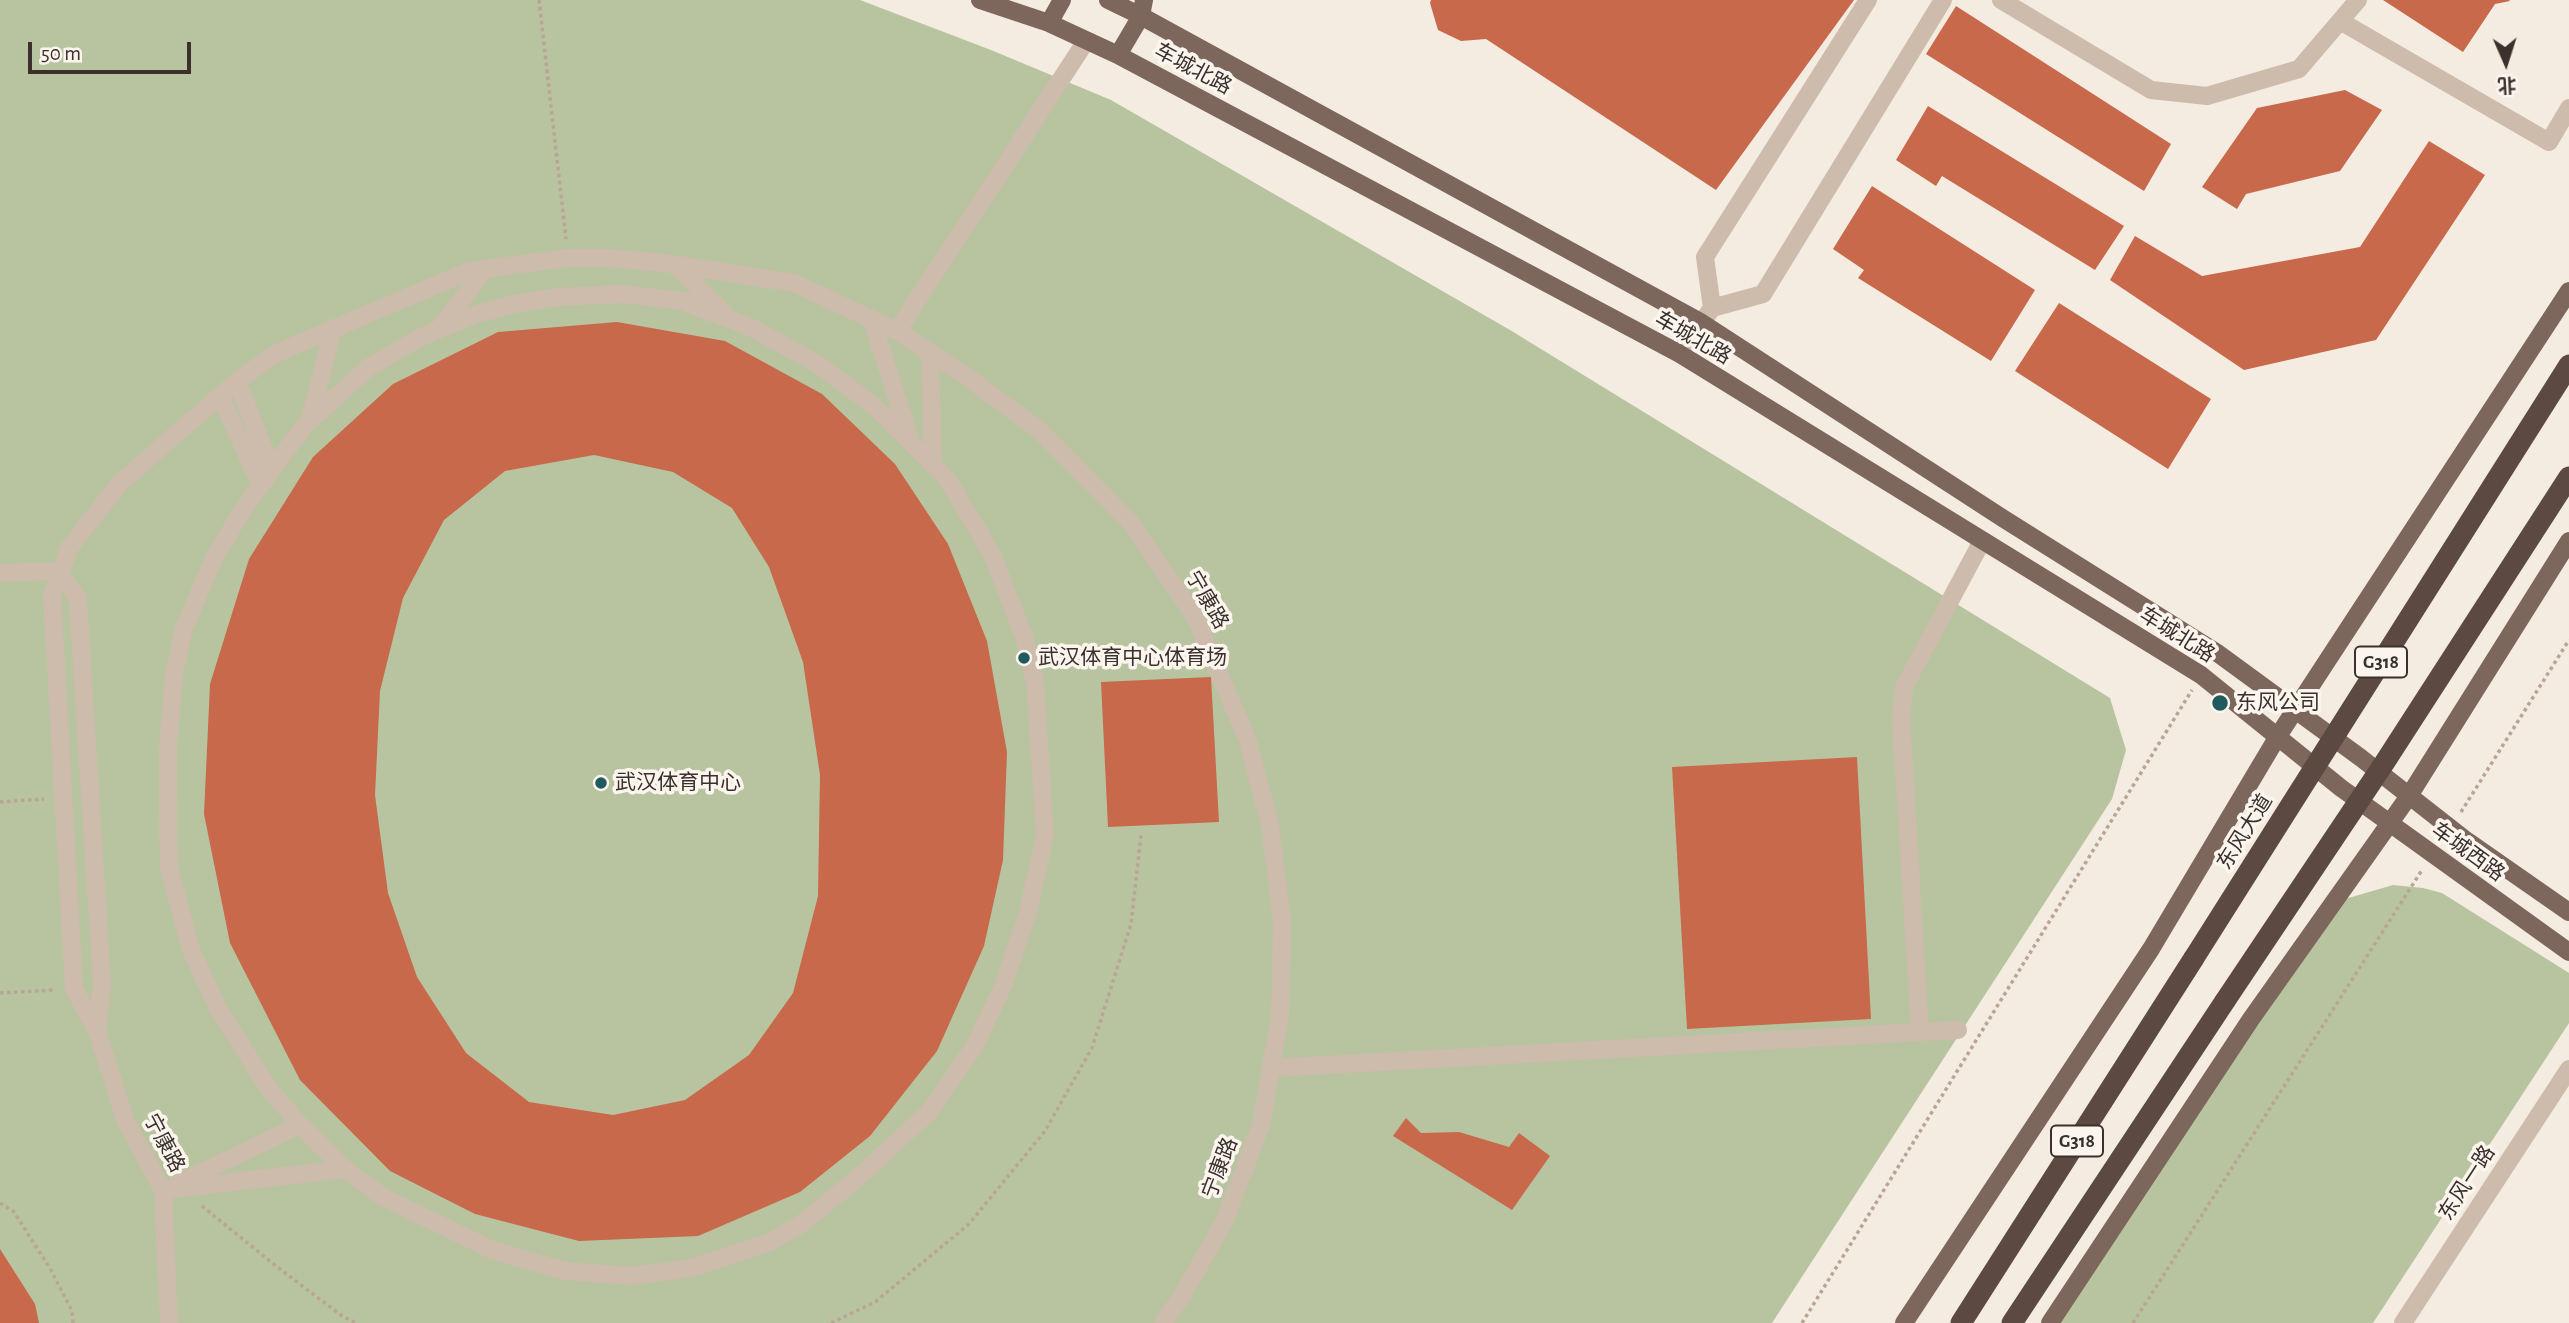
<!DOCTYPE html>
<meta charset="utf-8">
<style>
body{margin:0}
#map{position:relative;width:2569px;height:1323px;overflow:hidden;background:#f4ebe1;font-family:"Alegreya Sans","Noto Sans SC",sans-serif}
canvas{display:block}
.north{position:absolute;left:2471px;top:28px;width:70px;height:70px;-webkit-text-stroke:5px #fbf5ee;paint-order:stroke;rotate:177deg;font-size:19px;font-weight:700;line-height:28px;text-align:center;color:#3b302b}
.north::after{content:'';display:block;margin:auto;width:24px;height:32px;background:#3b302b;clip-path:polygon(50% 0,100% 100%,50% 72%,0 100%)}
.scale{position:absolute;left:28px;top:42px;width:163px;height:32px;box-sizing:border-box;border:4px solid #3b302b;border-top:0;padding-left:9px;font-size:21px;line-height:24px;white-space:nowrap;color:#3b302b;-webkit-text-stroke:5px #fbf5ee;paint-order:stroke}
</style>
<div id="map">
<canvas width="2569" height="1323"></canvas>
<div class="north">北</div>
<div class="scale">50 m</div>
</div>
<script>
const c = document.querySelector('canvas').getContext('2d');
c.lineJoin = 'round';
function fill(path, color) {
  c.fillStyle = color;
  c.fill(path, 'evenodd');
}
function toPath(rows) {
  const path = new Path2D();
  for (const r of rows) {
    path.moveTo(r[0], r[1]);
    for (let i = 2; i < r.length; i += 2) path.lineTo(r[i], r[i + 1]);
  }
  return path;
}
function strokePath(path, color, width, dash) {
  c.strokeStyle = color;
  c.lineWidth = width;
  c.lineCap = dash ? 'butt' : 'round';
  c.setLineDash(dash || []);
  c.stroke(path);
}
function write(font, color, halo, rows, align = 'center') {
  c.font = font + ' "Alegreya Sans","Noto Sans SC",sans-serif';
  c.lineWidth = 7;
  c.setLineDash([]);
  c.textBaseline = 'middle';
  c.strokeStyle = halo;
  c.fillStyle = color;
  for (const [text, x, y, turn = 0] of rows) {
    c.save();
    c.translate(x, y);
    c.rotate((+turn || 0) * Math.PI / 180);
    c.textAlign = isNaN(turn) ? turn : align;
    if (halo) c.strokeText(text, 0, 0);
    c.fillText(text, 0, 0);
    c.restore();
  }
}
fill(toPath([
 [0,0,860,0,991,50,1111,100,1510,330,2110,698,2126,750,2112,799,1772,1323,0,1323],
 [2393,885,2423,888,2442,893,2569,973,2569,1023,2373,1323,2053,1323,2296,949,2345,899]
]), '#b8c4a0');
fill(toPath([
 [1431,0,1854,0,1716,190,1486,39,1461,41,1438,30,1430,3],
 [2383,0,2509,0,2510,1,2495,4,2463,52],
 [1956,6,2171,144,2144,191,1926,54],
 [2345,90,2382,110,2340,171,2246,194,2237,209,2202,187,2257,108],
 [1928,106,2124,226,2095,270,1942,176,1936,186,1896,160],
 [2429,141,2485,175,2376,340,2244,370,2110,280,2135,236,2202,276,2360,247],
 [1872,186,2035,290,1991,361,1858,278,1864,270,1833,249],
 [2059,303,2211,399,2168,469,2015,371],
 [617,322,725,341,822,394,895,464,948,544,987,641,1007,752,1003,860,984,946,937,1051,870,1136,800,1192,698,1236,579,1241,475,1214,390,1171,300,1080,230,943,204,814,210,684,249,559,313,457,393,384,498,332],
 [594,455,673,472,732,508,769,567,803,662,820,775,818,896,793,993,749,1055,685,1100,613,1115,529,1102,466,1053,417,977,388,893,375,795,380,691,403,598,444,520,505,471],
 [1211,677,1219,822,1108,827,1101,682],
 [1857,757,1871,1019,1687,1029,1672,767],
 [1406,1118,1421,1133,1459,1132,1509,1147,1519,1133,1550,1156,1512,1210,1393,1136],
 [0,1249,35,1304,39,1323,0,1323]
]), '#c8694b');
strokePath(toPath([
 [539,0,566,239],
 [0,802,44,799],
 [2461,812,2569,640],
 [0,993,54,990],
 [0,1203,14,1212,51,1270,72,1311,73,1323],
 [202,1206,276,1266,342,1316,356,1323],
 [831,1323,875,1302,969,1224,1045,1131,1092,1048,1131,924,1141,835],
 [1802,1323,2192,690],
 [2133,1323,2422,870]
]), '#b9a596', 3.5, [3.5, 3.5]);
strokePath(toPath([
 [2001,0,2151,90,2207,96,2299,69,2358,0],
 [2340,21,2549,142,2569,108],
 [1086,41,897,331,967,377,1039,430,1131,523,1194,615,1248,741,1270,825,1282,920,1280,1016,1261,1125,1224,1222,1183,1294,1163,1323],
 [675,265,724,313],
 [623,294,683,301,752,328,816,363,874,406,947,479,992,554,1024,637,1035,681,1045,835,1028,912,1003,986,974,1047,929,1112,853,1182,801,1224,768,1243,691,1268,631,1276,565,1271,492,1250,383,1197,345,1169,300,1125,269,1089,219,1010,191,950,169,868,168,820,168,748,174,675,184,628,214,558,244,508,304,426,369,367,423,336,440,329,477,314,514,304,557,297,623,294],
 [1712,308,1763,294,1943,0],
 [871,318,911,441],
 [440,328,485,269],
 [930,352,933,465],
 [1680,354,1712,308,1705,257,1868,0],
 [237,381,272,470],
 [220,395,261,486],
 [310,420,333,328],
 [59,571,78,599,102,985,97,1031],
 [0,573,59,571],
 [1920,1032,1958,1030],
 [1271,1068,1920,1032,1901,719,1904,687,1982,541],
 [177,1184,300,1125],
 [163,1190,345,1169],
 [169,1323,163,1190,126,1122,97,1031,74,989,52,595,69,548,120,483,237,381,277,353,469,271,568,258,608,258,665,263,794,283,897,331],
 [2403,1323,2569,1069]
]), '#cdbbac', 18);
strokePath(toPath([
 [980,0,1049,23,1118,55,1680,354,2201,675,2341,788,2569,952],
 [1108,0,1141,16,1702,323,2004,519,2216,652,2361,758,2467,841,2569,912],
 [1049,23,1062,0],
 [1118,55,1141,16,1144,0],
 [1904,1323,2151,949,2278,736,2569,291],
 [2050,1323,2251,1019,2409,796,2569,541]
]), '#7d675c', 18);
strokePath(toPath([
 [1961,1323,2194,958],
 [2012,1323,2225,1001]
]), '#5c4a42', 21);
strokePath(toPath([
 [2194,958,2569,365],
 [2225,1001,2383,765,2569,477]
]), '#5c4a42', 21);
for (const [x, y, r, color] of [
 [1024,658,7,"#1f5a5e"],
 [2220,703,9,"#1f5a5e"],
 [601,783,7,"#1f5a5e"]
]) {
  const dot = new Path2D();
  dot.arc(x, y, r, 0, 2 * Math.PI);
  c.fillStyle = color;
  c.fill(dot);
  strokePath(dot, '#fbf5ee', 2.5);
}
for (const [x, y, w] of [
 [2381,662,52],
 [2077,1141,52]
]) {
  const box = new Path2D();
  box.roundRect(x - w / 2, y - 15.5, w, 31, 5);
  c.fillStyle = '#fbf5ee';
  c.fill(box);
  strokePath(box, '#3b302b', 2);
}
write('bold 19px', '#3b302b', null, [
 ["G318",2381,662],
 ["G318",2077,1141]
]);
write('21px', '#3b302b', '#fbf5ee', [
 ["车城北路",1193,69,28],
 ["车城北路",1693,338,30],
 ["宁康路",1207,600,60],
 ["车城北路",2177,635,32],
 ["东风大道",2245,832,-58],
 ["车城西路",2468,852,36],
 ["宁康路",164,1143,62],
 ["宁康路",1220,1168,-69],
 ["东风一路",2467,1183,-57]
]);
write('21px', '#3b302b', '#fbf5ee', [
 ["武汉体育中心体育场",1038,658],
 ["东风公司",2236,703],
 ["武汉体育中心",615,783]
], 'left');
</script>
